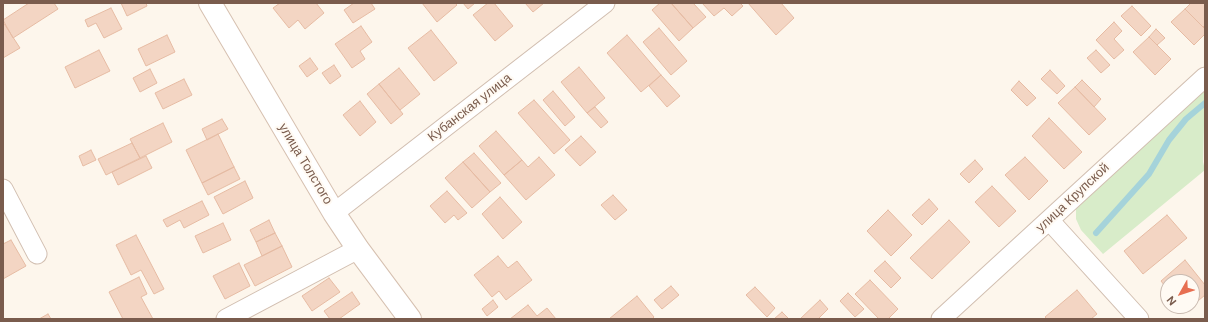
<!DOCTYPE html>
<meta charset="utf-8">
<style>
body{margin:0}
#map{position:relative;width:1208px;height:322px;overflow:hidden;background:#fdf6ec;font-family:"DM Sans",sans-serif}
canvas{display:block}
.frame{position:absolute;inset:0;border:4px solid #7a5c4d;pointer-events:none}
.north{position:absolute;left:1160px;top:274px;width:40px;height:40px;box-sizing:border-box;background:#fffaf3;border:1px solid #cabbb1;border-radius:50%;rotate:231deg;font-size:11px;font-weight:700;line-height:16px;text-align:center;color:#7a5c4d}
.north::after{content:'';display:block;margin:auto;width:14px;height:18px;background:#e76f51;clip-path:polygon(50% 0,100% 100%,50% 72%,0 100%)}
</style>
<div id="map">
<canvas width="1208" height="322"></canvas>
<div class="frame"></div>
<div class="north">N</div>
</div>
<script>
const c = document.querySelector('canvas').getContext('2d');
c.lineJoin = 'round';
function fill(path, color) {
  c.fillStyle = color;
  c.fill(path, 'evenodd');
}
function toPath(rows) {
  const path = new Path2D();
  for (const r of rows) {
    path.moveTo(r[0], r[1]);
    for (let i = 2; i < r.length; i += 2) path.lineTo(r[i], r[i + 1]);
  }
  return path;
}
function strokePath(path, color, width, dash) {
  c.strokeStyle = color;
  c.lineWidth = width;
  c.lineCap = dash ? 'butt' : 'round';
  c.setLineDash(dash || []);
  c.stroke(path);
}
function write(font, color, halo, rows, align = 'center') {
  c.font = font + ' "DM Sans",sans-serif';
  c.lineWidth = 4;
  c.setLineDash([]);
  c.textBaseline = 'middle';
  c.strokeStyle = halo;
  c.fillStyle = color;
  for (const [text, x, y, turn = 0] of rows) {
    c.save();
    c.translate(x, y);
    c.rotate((+turn || 0) * Math.PI / 180);
    c.textAlign = isNaN(turn) ? turn : align;
    if (halo) c.strokeText(text, 0, 0);
    c.fillText(text, 0, 0);
    c.restore();
  }
}
fill(toPath([
 [1205,88,1203,162,1205,170,1103,254,1081,230,1076,219,1076,209]
]), '#d8ecc9');
strokePath(toPath([
 [1096,233,1149,174,1169,140,1186,119,1205,103]
]), '#a5d3da', 6);
const building = toPath([
 [29,3,54,3,58,9,13,38,3,20,29,3],
 [121,3,146,3,147,6,127,16,121,3],
 [280,3,316,3,324,13,305,29,298,20,289,28,273,8,280,3],
 [354,3,371,3,375,9,353,23,344,10,354,3],
 [422,3,455,3,457,5,437,22,422,3],
 [463,3,475,3,468,9,463,3],
 [488,3,494,3,513,26,495,41,473,15,488,3],
 [525,3,544,3,533,12,525,3],
 [660,3,671,3,693,28,679,41,652,10,660,3],
 [671,3,693,3,706,17,693,28,671,3],
 [702,3,740,3,743,6,732,16,724,8,714,16,702,3],
 [748,3,781,3,794,18,776,35,748,3],
 [1191,3,1205,3,1205,25,1203,27,1185,9,1191,3],
 [1132,6,1151,26,1141,36,1121,16,1132,6],
 [111,8,122,29,104,38,96,23,88,27,85,20,111,8],
 [1185,9,1205,29,1205,34,1194,45,1171,22,1185,9],
 [3,22,20,48,3,58,3,22],
 [1114,22,1122,31,1114,39,1124,50,1114,59,1096,40,1114,22],
 [361,26,372,42,360,51,365,59,352,68,335,44,361,26],
 [659,28,687,61,671,75,643,42,659,28],
 [1156,29,1165,38,1157,45,1149,37,1156,29],
 [431,30,457,63,434,81,408,48,431,30],
 [167,35,175,52,146,66,138,49,167,35],
 [627,35,661,75,641,92,607,53,627,35],
 [1149,37,1171,59,1155,75,1133,52,1149,37],
 [99,50,110,71,75,88,65,67,99,50],
 [1096,50,1110,65,1101,73,1087,58,1096,50],
 [310,58,318,69,307,77,299,66,310,58],
 [334,65,341,76,330,84,322,73,334,65],
 [579,67,605,98,587,113,561,82,579,67],
 [399,68,420,94,400,110,379,84,399,68],
 [150,69,157,83,140,92,133,78,150,69],
 [1050,70,1065,86,1057,94,1041,79,1050,70],
 [661,75,680,96,667,107,649,86,661,75],
 [184,79,192,95,163,109,155,93,184,79],
 [1082,80,1101,99,1094,107,1075,87,1082,80],
 [1019,81,1036,98,1027,106,1011,90,1019,81],
 [379,84,403,114,391,124,367,94,379,84],
 [1075,87,1106,119,1089,135,1058,103,1075,87],
 [553,91,575,117,565,126,543,100,553,91],
 [534,100,570,140,554,154,518,113,534,100],
 [360,101,376,122,360,136,343,115,360,101],
 [595,107,608,122,601,128,587,113,595,107],
 [1049,118,1082,152,1064,169,1032,136,1049,118],
 [222,119,228,129,207,140,202,129,222,119],
 [163,123,172,142,140,158,130,139,163,123],
 [496,131,522,160,504,175,479,146,496,131],
 [218,134,234,167,202,183,186,150,218,134],
 [581,136,596,152,580,166,565,150,581,136],
 [132,143,140,158,106,175,98,159,132,143],
 [91,150,96,160,83,166,79,156,91,150],
 [474,153,501,183,490,192,463,162,474,153],
 [146,156,152,168,118,185,112,172,146,156],
 [539,157,555,175,526,200,504,175,522,160,528,167,539,157],
 [1025,157,1048,181,1029,200,1005,175,1025,157],
 [975,160,983,169,969,183,960,174,975,160],
 [463,162,490,192,472,208,445,178,463,162],
 [234,167,240,179,208,195,202,183,234,167],
 [245,181,253,198,223,214,214,197,245,181],
 [992,186,1016,211,999,227,975,202,992,186],
 [447,191,467,213,458,220,454,215,445,223,430,206,447,191],
 [613,195,627,210,615,220,601,205,613,195],
 [500,197,522,222,503,239,482,214,500,197],
 [929,199,938,209,922,225,912,215,929,199],
 [202,201,209,215,184,228,180,220,167,227,163,220,202,201],
 [888,210,912,235,891,256,867,231,888,210],
 [1167,215,1187,238,1143,274,1124,251,1167,215],
 [269,220,275,233,256,242,250,230,269,220],
 [949,220,970,242,932,279,910,258,949,220],
 [223,223,231,240,203,253,195,236,223,223],
 [275,233,282,246,262,256,256,242,275,233],
 [136,235,164,289,154,294,141,270,131,275,116,245,136,235],
 [11,240,26,266,3,279,3,244,11,240],
 [282,246,292,267,255,286,244,265,282,246],
 [498,256,508,268,517,261,532,280,506,300,499,291,492,297,474,275,498,256],
 [1185,260,1205,285,1205,295,1192,306,1192,282,1168,282,1168,290,1161,281,1185,260],
 [885,261,901,278,891,288,874,271,885,261],
 [239,263,250,286,225,299,213,276,239,263],
 [139,277,147,294,141,297,153,319,123,319,109,292,139,277],
 [329,278,340,292,312,311,302,296,329,278],
 [870,280,898,309,888,319,879,319,855,294,870,280],
 [671,286,679,295,662,309,654,300,671,286],
 [755,287,775,308,767,317,746,295,755,287],
 [1077,290,1097,314,1091,319,1047,319,1045,317,1077,290],
 [352,292,360,304,339,319,330,319,324,311,352,292],
 [848,293,864,309,855,317,840,301,848,293],
 [637,296,654,317,652,319,609,319,637,296],
 [493,300,498,307,487,316,482,309,493,300],
 [820,300,828,309,818,319,800,319,820,300],
 [528,305,537,316,547,308,556,319,510,319,528,305],
 [782,312,789,319,774,319,782,312],
 [48,314,51,319,39,319,48,314]
]);
fill(building, '#f3d5c3');
strokePath(building, '#e6bba3', 1);
const street = toPath([
 [3,189,37,254],
 [334,213,605,3],
 [1049,220,1139,319],
 [226,319,358,249],
 [941,319,1205,77]
]);
const secondary = toPath([
 [210,3,334,213,358,249,410,319]
]);
strokePath(street, '#d1beb0', 21);
strokePath(secondary, '#d6c0b0', 24);
strokePath(street, '#fff', 19);
strokePath(secondary, '#fff', 22);
write('13px', '#7a5c4d', '#fffaf3', [
 ["Кубанская улица",470,108,-38],
 ["улица Толстого",305,164,59],
 ["улица Крупской",1073,198,-43]
]);
</script>
